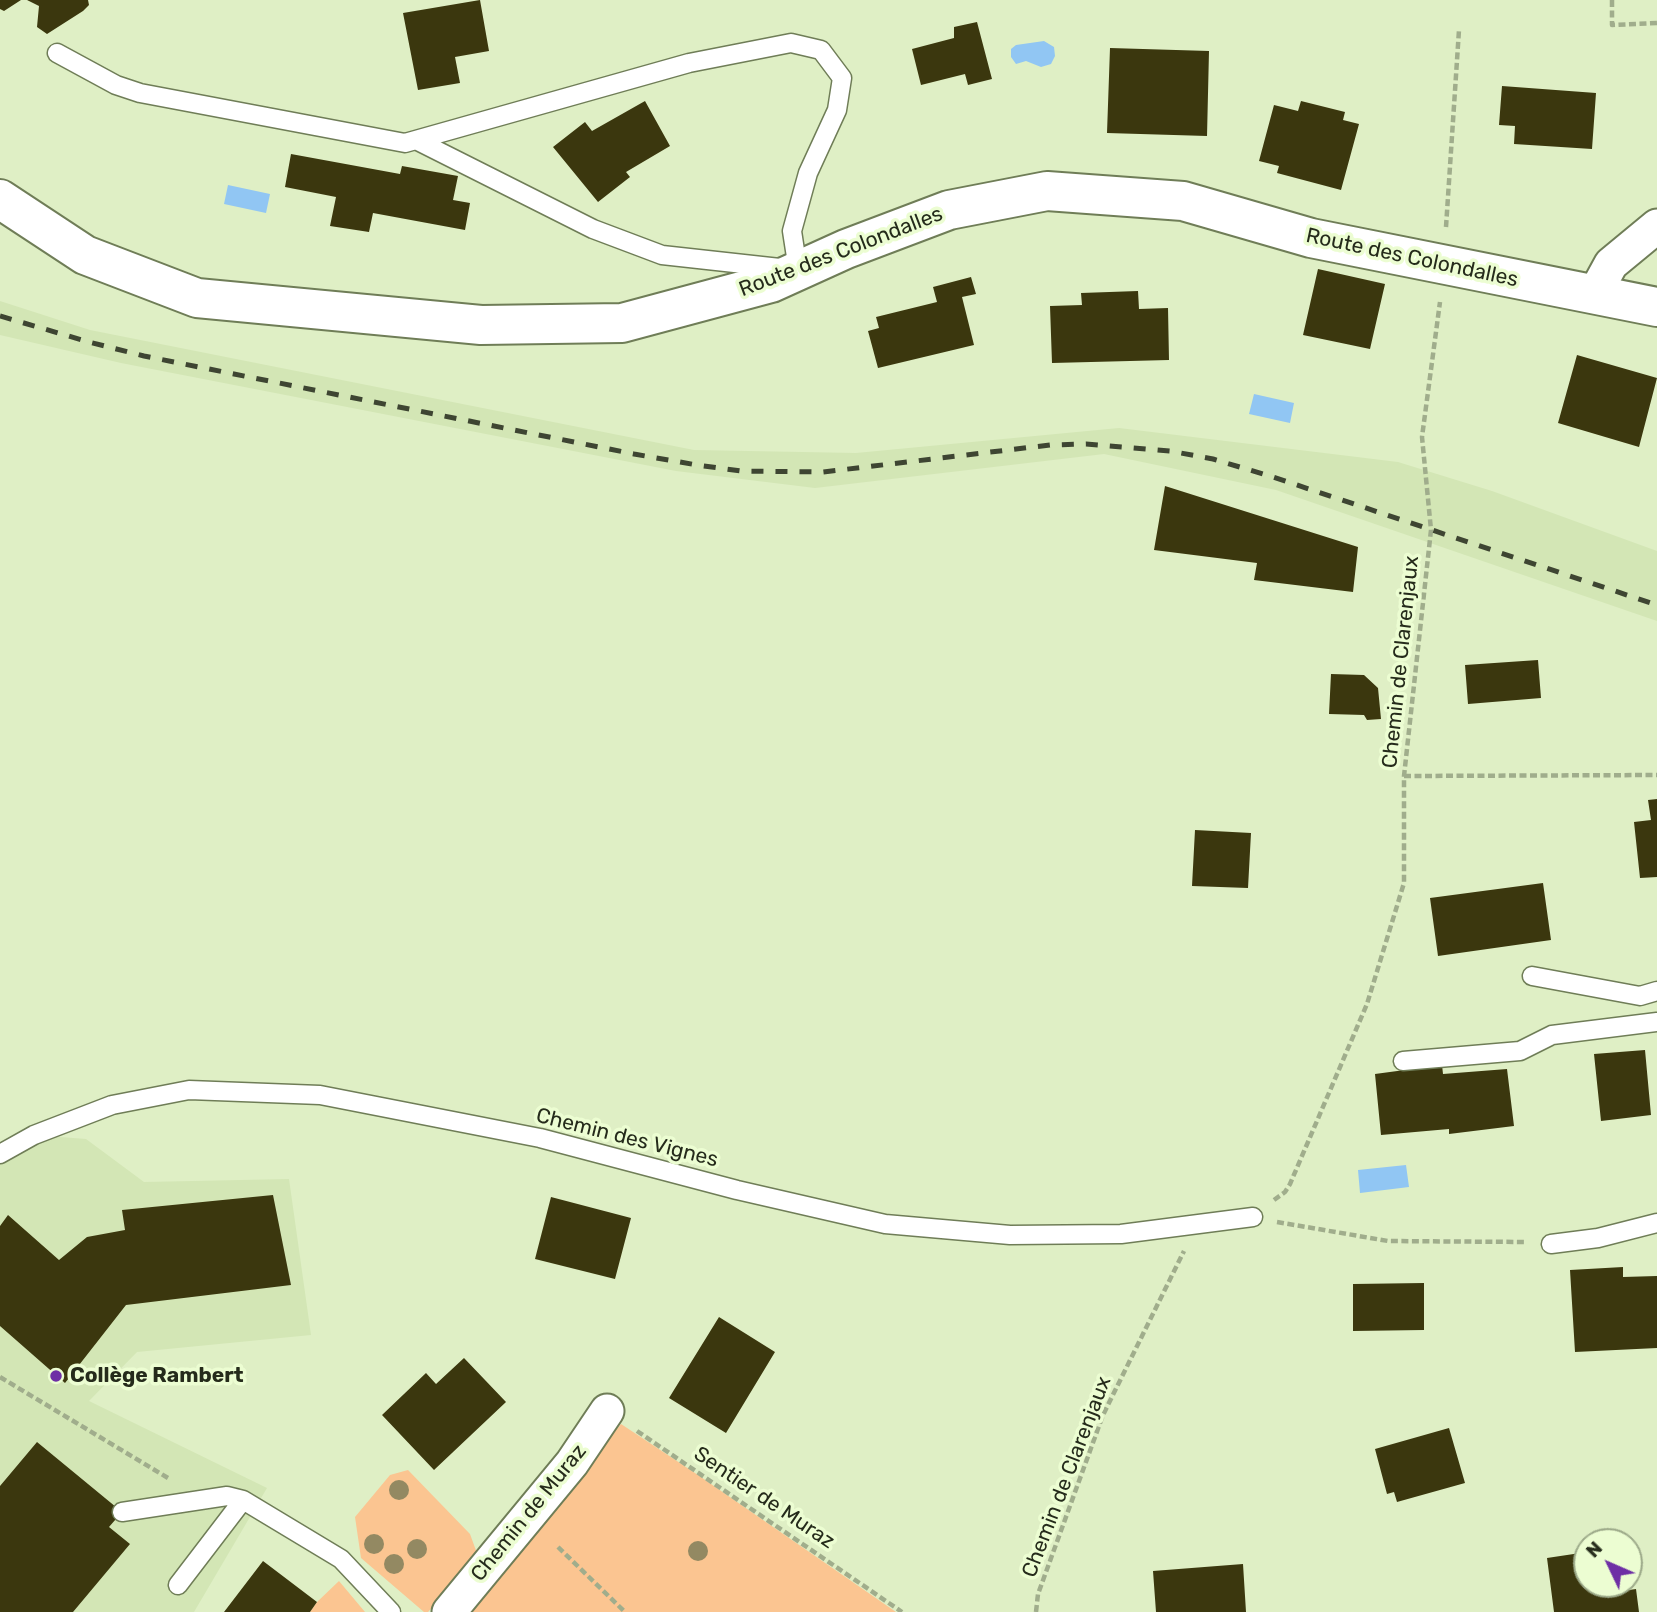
<!DOCTYPE html>
<meta charset="utf-8">
<style>
body{margin:0}
#map{position:relative;width:1657px;height:1612px;overflow:hidden;background:#dfefc5;font-family:Rubik,sans-serif}
canvas{display:block}
.north{position:absolute;left:1573px;top:1528px;width:70px;height:70px;box-sizing:border-box;background:#ecfdd2;border:2px solid #9ca989;border-radius:50%;rotate:314deg;font-size:19px;font-weight:700;line-height:28px;text-align:center;color:#252b1b}
.north::after{content:'';display:block;margin:auto;width:24px;height:32px;background:#6e2fa5;clip-path:polygon(50% 0,100% 100%,50% 72%,0 100%)}
</style>
<div id="map">
<canvas width="1657" height="1612"></canvas>
<div class="north">N</div>
</div>
<script>
const c = document.querySelector('canvas').getContext('2d');
c.lineJoin = 'round';
function fill(path, color) {
  c.fillStyle = color;
  c.fill(path, 'evenodd');
}
function toPath(rows) {
  const path = new Path2D();
  for (const r of rows) {
    path.moveTo(r[0], r[1]);
    for (let i = 2; i < r.length; i += 2) path.lineTo(r[i], r[i + 1]);
  }
  return path;
}
function strokePath(path, color, width, dash) {
  c.strokeStyle = color;
  c.lineWidth = width;
  c.lineCap = dash ? 'butt' : 'round';
  c.setLineDash(dash || []);
  c.stroke(path);
}
function write(font, color, halo, rows, align = 'center') {
  c.font = font + ' Rubik,sans-serif';
  c.lineWidth = 7;
  c.setLineDash([]);
  c.textBaseline = 'middle';
  c.strokeStyle = halo;
  c.fillStyle = color;
  for (const [text, x, y, turn = 0] of rows) {
    c.save();
    c.translate(x, y);
    c.rotate((+turn || 0) * Math.PI / 180);
    c.textAlign = isNaN(turn) ? turn : align;
    if (halo) c.strokeText(text, 0, 0);
    c.fillText(text, 0, 0);
    c.restore();
  }
}
fill(toPath([
 [0,301,90,330,694,450,856,453,1119,428,1398,462,1492,491,1657,551,1657,621,1276,490,1104,454,815,488,676,471,121,363,0,335],
 [34,1135,86,1139,144,1182,289,1179,311,1335,137,1352,89,1401,267,1488,194,1612,0,1612,0,1154]
]), '#d3e6b5');
fill(toPath([
 [621,1424,698,1475,896,1612,467,1612],
 [408,1470,470,1534,478,1556,428,1612,424,1612,361,1558,355,1517,390,1475],
 [339,1581,365,1612,310,1612,317,1602]
]), '#fbc591');
fill(toPath([
 [1044,41,1054,47,1055,56,1051,64,1041,67,1026,61,1016,64,1011,57,1011,49,1016,45],
 [228,185,270,194,266,213,224,204],
 [1254,394,1294,403,1290,423,1249,414],
 [1406,1165,1409,1187,1360,1193,1358,1170]
]), '#91c6f3');
fill(toPath([
 [0,0,21,0,4,11,0,9],
 [27,0,88,0,89,5,83,11,47,34,37,27,39,6],
 [480,0,489,51,455,57,460,83,418,90,403,13],
 [977,22,992,79,968,85,965,74,921,85,912,49,954,38,954,27],
 [1110,48,1209,51,1207,136,1107,133],
 [1502,86,1596,93,1592,149,1514,144,1515,126,1499,125],
 [645,101,670,146,626,172,630,177,598,202,553,147,585,122,592,131],
 [1301,101,1345,112,1343,120,1359,124,1341,190,1277,173,1279,166,1259,161,1274,105,1298,111],
 [291,154,400,174,402,166,458,176,453,200,470,203,465,230,373,213,369,232,330,226,336,197,285,187],
 [1318,269,1385,284,1370,349,1303,335],
 [971,277,976,294,962,297,974,345,878,368,868,331,879,328,876,317,937,302,933,287],
 [1138,291,1139,309,1168,308,1169,360,1052,363,1050,306,1082,305,1081,293],
 [1577,355,1657,378,1639,447,1558,423],
 [1165,486,1358,547,1353,592,1254,580,1257,563,1154,550],
 [1538,660,1541,698,1468,704,1465,665],
 [1331,674,1364,675,1378,688,1381,719,1367,720,1364,715,1329,714],
 [1657,799,1657,877,1640,878,1634,822,1651,820,1648,800],
 [1195,830,1251,833,1248,888,1192,886],
 [1543,883,1551,940,1438,956,1430,898],
 [1645,1050,1651,1115,1601,1121,1594,1054],
 [1442,1065,1443,1074,1507,1069,1514,1126,1449,1134,1449,1129,1381,1135,1375,1074],
 [273,1195,291,1285,126,1305,65,1383,0,1326,0,1226,8,1215,59,1260,87,1237,125,1230,122,1210],
 [551,1197,631,1218,615,1279,535,1259],
 [1623,1267,1623,1277,1657,1276,1657,1348,1575,1352,1570,1270],
 [1424,1283,1424,1330,1353,1331,1353,1284],
 [719,1317,775,1352,726,1433,669,1398],
 [464,1358,506,1402,434,1470,382,1415,426,1373,436,1384],
 [1449,1428,1465,1483,1397,1502,1394,1492,1387,1494,1375,1449],
 [37,1442,122,1512,109,1527,130,1544,73,1612,0,1612,0,1486],
 [1587,1552,1587,1584,1629,1584,1629,1590,1636,1589,1639,1612,1554,1612,1547,1558],
 [263,1561,317,1602,310,1612,224,1612],
 [1243,1564,1246,1612,1156,1612,1153,1571]
]), '#3b370e');
const lane = toPath([
 [57,53,116,85,140,93,405,143,689,63,791,43,821,50,842,78,837,110,808,173,792,231,798,270,662,255,593,229,416,140],
 [1532,976,1640,996,1657,991],
 [1403,1061,1520,1051,1552,1035,1657,1022],
 [0,1154,34,1135,112,1105,189,1090,320,1095,540,1138,737,1190,885,1224,1010,1235,1121,1234,1253,1217],
 [1551,1244,1598,1238,1657,1223],
 [122,1512,227,1496,243,1500,341,1559,391,1612],
 [178,1585,243,1500]
]);
const street = toPath([
 [1594,295,1611,264,1657,226],
 [449,1612,572,1463,607,1411]
]);
const secondary = toPath([
 [0,199,85,255,197,298,481,325,622,323,771,283,846,249,949,210,1047,191,1183,201,1311,238,1657,307]
]);
strokePath(lane, '#6f7d57', 21);
strokePath(street, '#6f7d57', 37);
strokePath(secondary, '#6f7d57', 42);
strokePath(toPath([
 [1612,0,1612,25,1657,23],
 [1446,227,1459,30],
 [1404,776,1657,775],
 [1274,1200,1285,1192,1290,1184,1367,1004,1404,883,1404,776,1431,530,1422,437,1440,302],
 [1277,1222,1388,1241,1525,1242],
 [0,1377,168,1478],
 [637,1431,902,1612],
 [558,1547,625,1612],
 [1036,1612,1038,1594,1103,1415,1184,1251]
]), '#a0ad8c', 4.5, [7, 3.5]);
strokePath(lane, '#fff', 18);
strokePath(street, '#fff', 33);
strokePath(secondary, '#fff', 38);
strokePath(toPath([
 [0,316,89,342,144,356,634,454,697,465,741,471,823,472,1050,445,1086,444,1170,451,1213,459,1273,477,1657,605]
]), '#3e4532', 5, [12, 12]);
c.fillStyle = '#938962';
for (const [x, y] of [
 [399,1490],
 [374,1544],
 [417,1549],
 [698,1551],
 [394,1564]
]) {
  c.beginPath();
  c.arc(x, y, 10, 0, 2 * Math.PI);
  c.fill();
}
for (const [x, y, r, color] of [
 [56,1376,7,"#6e2fa5"]
]) {
  const dot = new Path2D();
  dot.arc(x, y, r, 0, 2 * Math.PI);
  c.fillStyle = color;
  c.fill(dot);
  strokePath(dot, '#ecfdd2', 2.5);
}
write('21px', '#252b1b', '#ecfdd2', [
 ["Route des Colondalles",841,252,-21],
 ["Route des Colondalles",1412,258,12],
 ["Chemin de Clarenjaux",1401,662,-84],
 ["Chemin des Vignes",627,1138,14],
 ["Chemin de Clarenjaux",1067,1477,-69],
 ["Sentier de Muraz",764,1498,34],
 ["Chemin de Muraz",529,1513,-51]
]);
write('bold 21px', '#252b1b', '#ecfdd2', [
 ["Collège Rambert",70,1376]
], 'left');
</script>
